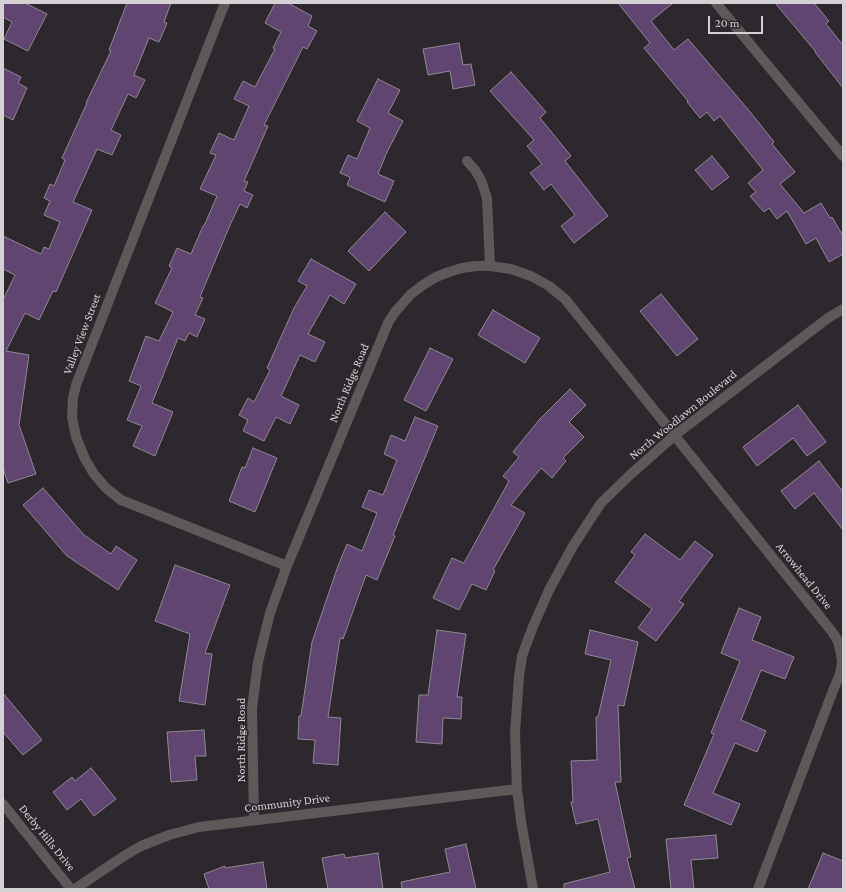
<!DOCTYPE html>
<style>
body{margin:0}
#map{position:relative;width:846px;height:892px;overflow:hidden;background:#2c282e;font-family:"Crimson Pro",serif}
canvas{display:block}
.frame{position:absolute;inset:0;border:4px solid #d4d1d5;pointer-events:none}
.scale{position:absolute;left:708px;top:16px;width:55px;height:18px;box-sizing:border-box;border:2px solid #d4d1d5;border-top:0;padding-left:5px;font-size:12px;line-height:14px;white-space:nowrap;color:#d4d1d5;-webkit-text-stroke:3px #2c282e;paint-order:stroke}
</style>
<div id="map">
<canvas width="846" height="892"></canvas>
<div class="frame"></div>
<div class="scale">20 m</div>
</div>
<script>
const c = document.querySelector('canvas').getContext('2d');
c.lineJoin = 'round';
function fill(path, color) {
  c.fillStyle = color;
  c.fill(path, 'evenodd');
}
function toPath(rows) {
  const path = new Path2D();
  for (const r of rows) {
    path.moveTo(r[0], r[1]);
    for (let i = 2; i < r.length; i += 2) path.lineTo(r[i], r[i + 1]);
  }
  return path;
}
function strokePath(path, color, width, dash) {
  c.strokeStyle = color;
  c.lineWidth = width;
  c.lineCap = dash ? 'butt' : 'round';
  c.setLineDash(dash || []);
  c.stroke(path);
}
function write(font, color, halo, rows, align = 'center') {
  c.font = font + ' "Crimson Pro",serif';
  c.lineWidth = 3.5;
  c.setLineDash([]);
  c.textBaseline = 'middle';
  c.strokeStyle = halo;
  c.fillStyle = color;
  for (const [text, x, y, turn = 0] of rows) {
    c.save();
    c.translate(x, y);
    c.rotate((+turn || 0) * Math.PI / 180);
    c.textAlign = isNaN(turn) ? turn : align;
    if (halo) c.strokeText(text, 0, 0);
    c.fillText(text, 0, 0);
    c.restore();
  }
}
const building = toPath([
 [3,3,25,3,47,14,28,51,4,39,12,22,3,17,3,3],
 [127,3,171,3,164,22,167,23,159,42,149,38,134,75,145,80,136,98,128,94,111,130,121,135,112,155,97,149,73,202,92,210,56,292,53,291,39,320,25,313,6,351,29,355,19,425,36,474,8,483,3,468,3,300,15,275,3,269,3,236,41,254,44,247,49,249,60,222,44,215,50,201,44,198,50,184,54,186,65,160,62,158,87,103,86,103,111,51,109,50,127,3],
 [275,3,288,3,312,16,308,26,317,31,307,49,303,47,264,125,268,126,244,181,248,182,244,191,253,195,247,208,240,204,230,225,200,297,203,298,195,315,205,319,197,337,189,333,185,341,178,338,152,403,173,412,155,456,133,446,142,426,127,420,141,386,129,381,146,336,159,341,173,312,155,303,172,268,169,266,177,248,191,254,203,226,204,226,217,196,200,189,216,155,210,153,219,133,234,140,249,106,234,99,243,81,255,87,275,49,273,48,281,32,265,23,275,3],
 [618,3,673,3,651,21,674,50,688,39,751,113,774,142,772,144,795,172,780,184,804,213,821,203,830,218,832,217,843,236,843,254,829,262,816,238,806,244,787,211,777,219,769,208,764,212,750,196,756,192,748,183,763,170,720,116,714,121,707,112,700,118,687,102,688,101,644,48,650,43,618,3],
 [775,3,814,3,829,21,826,24,843,45,843,88,815,52,816,52,775,3],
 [459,43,463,65,471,64,475,85,453,89,450,71,428,75,423,49,459,43],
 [3,68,21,77,18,83,27,88,13,120,3,115,3,116,3,68],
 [511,72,546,112,540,118,571,156,565,161,608,216,574,243,561,226,575,215,551,184,544,190,530,173,542,164,527,146,534,140,490,91,511,72],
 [378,79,400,90,388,113,403,121,387,152,378,174,394,181,385,202,347,185,350,177,340,173,348,155,357,159,370,128,357,121,378,79],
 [712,156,729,177,712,190,695,170,712,156],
 [385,212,406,232,369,271,348,251,385,212],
 [311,259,356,284,344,304,330,295,308,334,325,342,315,362,300,355,281,396,299,405,290,424,276,417,264,441,243,431,248,420,239,415,248,398,254,402,270,370,267,368,294,308,307,286,298,281,311,259],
 [661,294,698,339,677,356,640,311,661,294],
 [493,310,540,338,525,363,478,335,493,310],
 [430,348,453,359,426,411,404,400,430,348],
 [570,389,586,405,569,422,584,437,563,458,566,461,552,478,541,468,511,505,525,513,493,570,495,571,486,590,472,584,459,610,433,598,452,558,464,563,509,481,503,476,519,457,513,452,539,420,570,389],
 [798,405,826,442,807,456,793,438,757,466,743,447,798,405],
 [415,417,438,426,393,535,395,536,377,580,366,575,343,639,340,638,328,717,341,718,338,765,313,763,315,740,298,739,299,716,301,716,312,642,338,566,347,544,362,551,377,513,362,507,369,490,383,495,397,460,384,454,391,435,405,441,415,417],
 [253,448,277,458,255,512,229,501,242,467,245,468,253,448],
 [819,461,843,492,843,530,814,493,795,509,781,491,819,461],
 [43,488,84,535,111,554,116,546,137,560,118,590,67,556,23,505,43,488],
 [645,534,680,560,695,541,713,555,679,601,684,604,656,641,638,628,652,609,615,582,635,555,631,552,645,534],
 [175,565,230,585,205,653,212,654,205,705,179,701,190,634,155,621,175,565],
 [739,608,761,617,752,640,794,657,785,679,761,670,741,720,766,731,757,752,735,743,713,793,740,804,731,825,684,805,714,734,711,733,740,661,721,653,739,608],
 [437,630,466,634,457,697,462,697,461,719,443,718,442,744,416,742,419,695,428,695,437,630],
 [590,630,638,642,624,706,618,705,621,782,615,782,631,857,627,858,635,889,564,889,564,884,610,872,598,819,576,824,571,802,573,802,571,761,597,760,596,717,598,717,611,660,585,654,590,630],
 [3,693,42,740,23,755,3,732,3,693],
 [204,730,206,756,195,756,197,780,171,782,167,732,204,730],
 [91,768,116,799,94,816,81,799,67,810,53,792,72,777,75,781,91,768],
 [716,835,718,858,691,860,694,889,671,889,666,839,716,835],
 [466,844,476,889,402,889,401,882,450,872,445,849,466,844],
 [378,853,383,889,328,889,322,858,344,854,345,858,378,853],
 [823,853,843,861,843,889,808,889,823,853],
 [263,862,267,889,209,889,204,874,225,866,225,868,263,862]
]);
fill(building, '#5f456f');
strokePath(building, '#8d8990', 1);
strokePath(toPath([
 [225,3,76,385,73,398,72,417,76,437,85,459,94,474,106,488,121,500,287,566],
 [716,3,843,156],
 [467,161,475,170,481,180,487,198,490,266],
 [3,804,71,889],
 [254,820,252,708,258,662,270,613,287,566,388,323,395,312,411,294,423,285,436,277,449,272,462,268,476,266,490,266,511,269,531,276,549,286,565,299,817,613,833,633,838,641,840,650,842,660,841,670,838,679,834,688,758,889],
 [75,889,124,856,141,846,169,835,199,827,517,789],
 [533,889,521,821,517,789,515,733,519,677,522,656,532,629,549,590,573,546,601,503,631,474,675,435,828,318,843,309]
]), '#5d5958', 10);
write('12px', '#d4d1d5', '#2c282e', [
 ["Valley View Street",82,334,-69],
 ["North Ridge Road",349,383,-67],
 ["North Woodlawn Boulevard",683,415,-39],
 ["Arrowhead Drive",804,576,51],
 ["North Ridge Road",241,740,-90],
 ["Community Drive",287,803,-7],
 ["Derby Hills Drive",47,838,51]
]);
</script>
